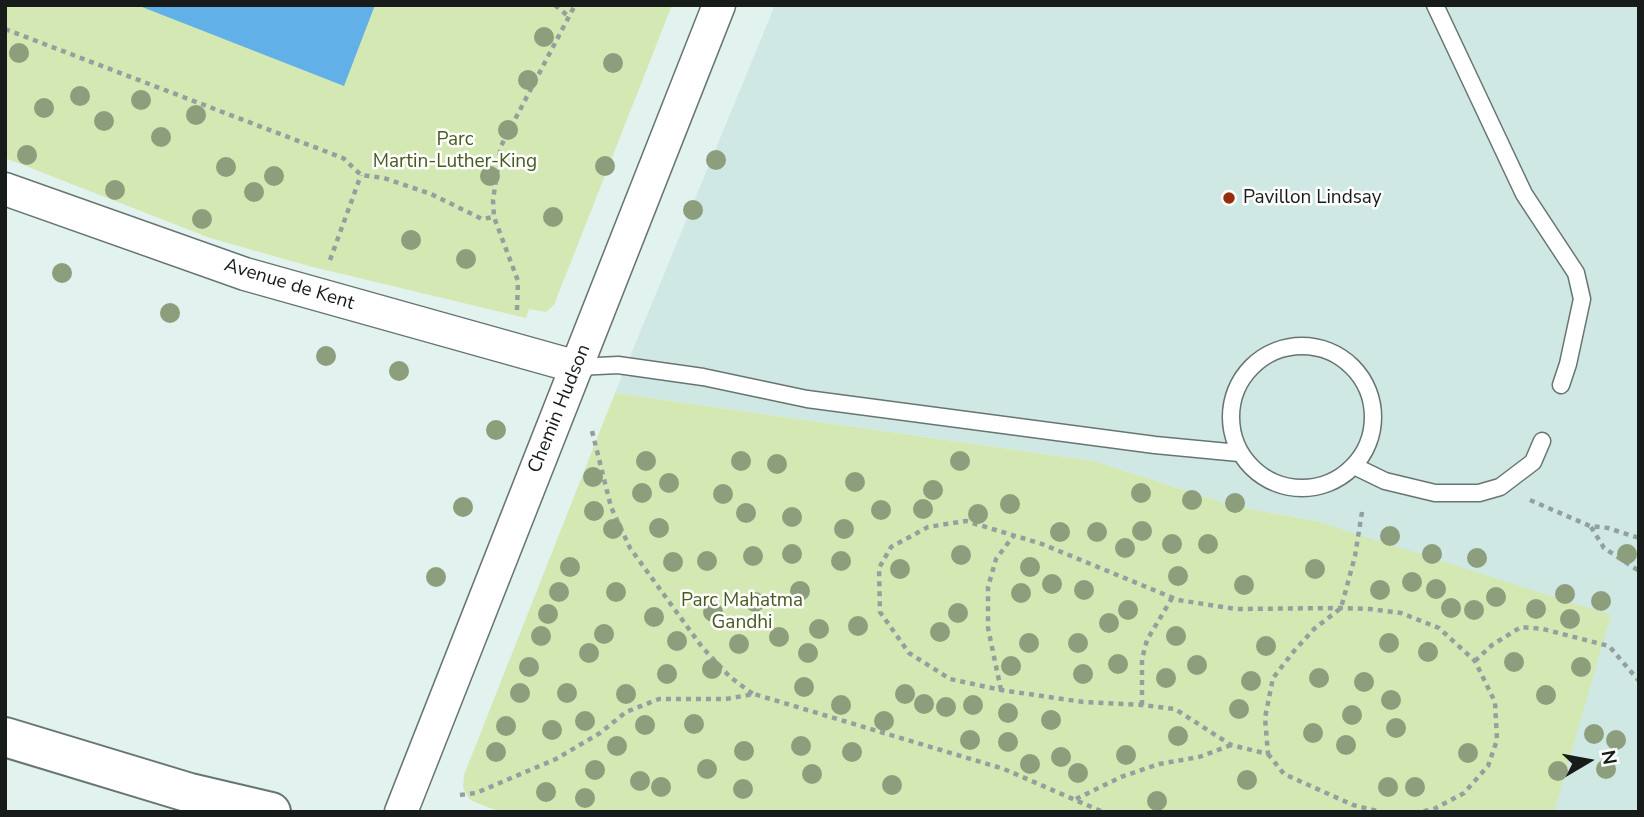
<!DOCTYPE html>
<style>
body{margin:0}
#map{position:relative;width:1644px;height:817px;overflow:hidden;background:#e2f2ef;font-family:"Nunito Sans",sans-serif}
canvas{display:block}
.frame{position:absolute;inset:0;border:7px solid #171c1b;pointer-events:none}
.north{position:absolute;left:1553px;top:726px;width:70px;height:70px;-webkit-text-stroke:5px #fff;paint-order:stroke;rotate:80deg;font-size:19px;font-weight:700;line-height:28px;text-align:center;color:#171c1b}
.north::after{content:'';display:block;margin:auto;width:24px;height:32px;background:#171c1b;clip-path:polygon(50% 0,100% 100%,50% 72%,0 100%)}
</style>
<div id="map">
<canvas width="1644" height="817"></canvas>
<div class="frame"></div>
<div class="north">N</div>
</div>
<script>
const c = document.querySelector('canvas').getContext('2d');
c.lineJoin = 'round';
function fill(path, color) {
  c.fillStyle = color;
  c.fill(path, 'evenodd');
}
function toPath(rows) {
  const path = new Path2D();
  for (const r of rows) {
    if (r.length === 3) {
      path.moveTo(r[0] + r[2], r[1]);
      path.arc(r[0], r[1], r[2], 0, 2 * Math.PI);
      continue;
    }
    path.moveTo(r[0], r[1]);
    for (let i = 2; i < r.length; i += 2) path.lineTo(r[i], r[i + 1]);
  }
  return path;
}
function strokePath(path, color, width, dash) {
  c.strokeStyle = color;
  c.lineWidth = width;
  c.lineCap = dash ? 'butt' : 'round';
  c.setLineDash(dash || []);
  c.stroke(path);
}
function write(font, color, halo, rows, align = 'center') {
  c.font = font + ' "Nunito Sans",sans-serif';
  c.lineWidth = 5;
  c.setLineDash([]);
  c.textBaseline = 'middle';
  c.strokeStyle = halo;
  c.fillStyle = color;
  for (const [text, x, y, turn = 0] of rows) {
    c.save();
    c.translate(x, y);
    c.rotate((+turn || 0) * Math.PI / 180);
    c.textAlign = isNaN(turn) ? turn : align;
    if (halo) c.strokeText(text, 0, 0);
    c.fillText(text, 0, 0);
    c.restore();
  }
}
fill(toPath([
 [775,5,1639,5,1639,812,1553,812,1316,521,1234,506,1094,461,615,393]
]), '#cfe8e4');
fill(toPath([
 [5,5,672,5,554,305,546,312,529,309,526,318,309,266,210,238,5,158],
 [615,393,1094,461,1234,506,1316,521,1611,615,1554,812,500,812,470,800,463,788,464,775]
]), '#d4e8b4');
fill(toPath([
 [137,5,375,5,344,86]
]), '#62b0e8');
const lane = toPath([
 [1435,5,1524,194,1576,273,1582,299,1568,364,1561,385],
 [1302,417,71],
 [577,367,618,365,703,377,807,399,1155,445,1239,453],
 [1354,466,1385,481,1435,493,1479,493,1500,487,1533,462,1542,441]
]);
const street = toPath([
 [5,189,245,274,577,367],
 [401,812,719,5]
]);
const secondary = toPath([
 [5,737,190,793,271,812]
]);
strokePath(lane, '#677572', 19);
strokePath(street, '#677572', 35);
strokePath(secondary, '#677572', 42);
strokePath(toPath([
 [555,5,569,17],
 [5,29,343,158,361,175,384,178,431,194,482,219,494,217],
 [330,260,361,175],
 [517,310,518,281,494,217,493,200,501,146,575,5],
 [592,431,611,507,630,548,702,647,730,677,753,694],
 [1530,500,1590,526,1608,528,1639,538],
 [1362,512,1355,556,1341,608,1314,629,1294,651,1273,678,1265,718,1268,754,1231,745,1175,709,1142,705,1083,702,1001,690,950,679,909,653,880,612,879,568,891,547,928,527,966,521,1042,544,1178,600,1236,609,1341,608,1370,609,1401,613,1439,628,1475,661,1495,702,1497,740,1488,766,1464,793,1434,809,1420,812],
 [1591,527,1604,548,1639,571],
 [1475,661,1492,645,1521,627,1543,629,1609,646,1639,681],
 [1001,690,988,628,988,587,996,559,1014,535],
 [1142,705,1142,659,1147,640,1172,598],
 [1268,754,1284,774,1353,805,1381,812],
 [460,795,476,793,556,759,600,733,626,712,659,699,726,699,754,694,1004,769,1103,812],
 [1076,799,1121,777,1159,764,1199,757,1231,745]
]), '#94a09e', 4.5, [5, 5]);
strokePath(lane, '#fff', 16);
strokePath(street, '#fff', 32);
strokePath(secondary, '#fff', 38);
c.fillStyle = '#8d9e7d';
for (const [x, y] of [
 [544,37],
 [19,53],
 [613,63],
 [528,80],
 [80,96],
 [141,100],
 [44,108],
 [196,115],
 [104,121],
 [508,130],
 [161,137],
 [27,155],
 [716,160],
 [605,166],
 [226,167],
 [274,176],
 [490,176],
 [115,190],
 [254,192],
 [693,210],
 [553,217],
 [202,219],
 [411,240],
 [466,259],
 [62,273],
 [170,313],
 [326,356],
 [399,371],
 [496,430],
 [646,461],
 [741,461],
 [960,461],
 [777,464],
 [593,477],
 [855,482],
 [669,483],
 [933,490],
 [642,493],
 [1141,493],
 [723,494],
 [1192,500],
 [1235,503],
 [1010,504],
 [463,507],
 [923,509],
 [881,510],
 [594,511],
 [746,513],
 [978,514],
 [792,517],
 [659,528],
 [613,529],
 [844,529],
 [1142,531],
 [1060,532],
 [1097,532],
 [1390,536],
 [1172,544],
 [1208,544],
 [1125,548],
 [792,554],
 [1432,554],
 [1627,554],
 [961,555],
 [753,556],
 [1477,558],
 [707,561],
 [841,561],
 [673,562],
 [570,567],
 [1030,567],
 [900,569],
 [1315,569],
 [1178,576],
 [436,577],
 [1412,582],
 [1052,584],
 [1244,585],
 [1436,589],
 [1084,590],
 [1380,590],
 [800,591],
 [559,592],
 [616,592],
 [1021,593],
 [1565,594],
 [1496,597],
 [1601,601],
 [755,602],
 [1451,608],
 [1536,609],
 [1128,610],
 [1474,610],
 [713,612],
 [958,613],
 [548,614],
 [654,617],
 [1570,619],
 [1109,623],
 [858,626],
 [819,629],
 [940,632],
 [604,634],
 [541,636],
 [1176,636],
 [779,637],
 [677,641],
 [1029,643],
 [1078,643],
 [1389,643],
 [739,644],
 [1266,646],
 [1428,652],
 [589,653],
 [808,653],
 [1514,662],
 [1118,664],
 [1197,665],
 [1011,666],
 [529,667],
 [1581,667],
 [712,669],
 [667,674],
 [1083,674],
 [1166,678],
 [1319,678],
 [1251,681],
 [1364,682],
 [804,687],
 [520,693],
 [567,693],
 [626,694],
 [905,694],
 [1546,695],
 [1391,700],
 [924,704],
 [841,705],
 [973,705],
 [946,707],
 [1239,709],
 [1008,713],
 [1352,715],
 [1051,720],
 [585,721],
 [884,721],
 [694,724],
 [645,725],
 [506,726],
 [1396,728],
 [552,730],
 [1313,733],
 [1594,734],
 [1178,736],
 [970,740],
 [1616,740],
 [1008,742],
 [1346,745],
 [617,746],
 [801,746],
 [744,751],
 [496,752],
 [852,752],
 [1468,753],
 [1126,755],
 [1061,757],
 [1030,764],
 [707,769],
 [1606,769],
 [595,770],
 [1558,771],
 [1078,773],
 [812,774],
 [1247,780],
 [640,781],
 [892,785],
 [661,787],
 [1388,787],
 [1415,787],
 [743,789],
 [546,792],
 [585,798],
 [1157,801]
]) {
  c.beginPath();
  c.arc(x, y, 10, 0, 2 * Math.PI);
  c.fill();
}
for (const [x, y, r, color] of [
 [1229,198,7,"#962e0d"]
]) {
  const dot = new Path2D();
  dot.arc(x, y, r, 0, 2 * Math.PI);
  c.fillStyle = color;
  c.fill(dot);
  strokePath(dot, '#fff', 2.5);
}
write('19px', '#475a1f', '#fff', [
 ["Parc",455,140],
 ["Martin-Luther-King",455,162],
 ["Parc Mahatma",742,601],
 ["Gandhi",742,623]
]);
write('19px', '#171c1b', '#fff', [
 ["Pavillon Lindsay",1243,198]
], 'left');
write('19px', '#171c1b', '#fff', [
 ["Avenue de Kent",289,285,17],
 ["Chemin Hudson",560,409,-68]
]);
</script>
